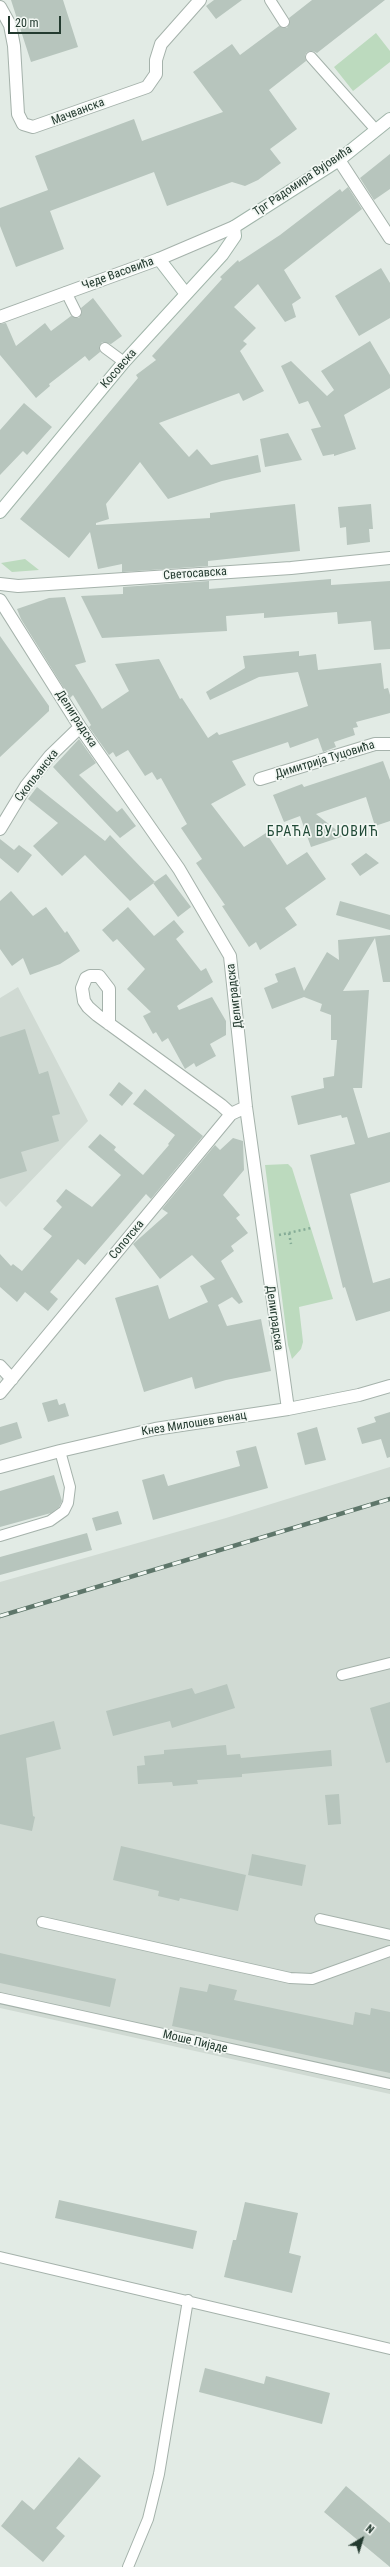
<!DOCTYPE html>
<meta charset="utf-8">
<style>
body{margin:0}
#map{position:relative;width:390px;height:2567px;overflow:hidden;background:#e2ebe5;font-family:"Roboto Condensed",sans-serif}
canvas{display:block}
.north{position:absolute;left:342px;top:2519px;width:40px;height:40px;-webkit-text-stroke:3px #f2f7f3;paint-order:stroke;rotate:38deg;font-size:11px;font-weight:700;line-height:16px;text-align:center;color:#233a2f}
.north::after{content:'';display:block;margin:auto;width:14px;height:18px;background:#233a2f;clip-path:polygon(50% 0,100% 100%,50% 72%,0 100%)}
.scale{position:absolute;left:8px;top:16px;width:53px;height:18px;box-sizing:border-box;border:2px solid #233a2f;border-top:0;padding-left:5px;font-size:12px;line-height:14px;white-space:nowrap;color:#233a2f;-webkit-text-stroke:3px #f2f7f3;paint-order:stroke}
</style>
<div id="map">
<canvas width="390" height="2567"></canvas>
<div class="north">N</div>
<div class="scale">20 m</div>
</div>
<script>
const c = document.querySelector('canvas').getContext('2d');
c.lineJoin = 'round';
function fill(path, color) {
  c.fillStyle = color;
  c.fill(path, 'evenodd');
}
function toPath(rows) {
  const path = new Path2D();
  for (const r of rows) {
    path.moveTo(r[0], r[1]);
    for (let i = 2; i < r.length; i += 2) path.lineTo(r[i], r[i + 1]);
  }
  return path;
}
function strokePath(path, color, width, dash) {
  c.strokeStyle = color;
  c.lineWidth = width;
  c.lineCap = dash ? 'butt' : 'round';
  c.setLineDash(dash || []);
  c.stroke(path);
}
function write(font, color, halo, rows, align = 'center') {
  c.font = font + ' "Roboto Condensed",sans-serif';
  c.lineWidth = 3.5;
  c.setLineDash([]);
  c.textBaseline = 'middle';
  c.strokeStyle = halo;
  c.fillStyle = color;
  for (const [text, x, y, turn = 0] of rows) {
    c.save();
    c.translate(x, y);
    c.rotate((+turn || 0) * Math.PI / 180);
    c.textAlign = isNaN(turn) ? turn : align;
    if (halo) c.strokeText(text, 0, 0);
    c.fillText(text, 0, 0);
    c.restore();
  }
}
fill(toPath([
 [18,987,88,1121,6,1207,0,1201,0,998],
 [390,1467,390,2094,0,2008,0,1582,226,1518]
]), '#d0dad3');
fill(toPath([
 [376,33,390,51,390,62,353,91,334,67],
 [25,559,39,570,12,572,1,563],
 [288,1164,292,1168,333,1299,299,1307,303,1342,301,1349,292,1359,288,1345,265,1165]
]), '#bcdabe');
fill(toPath([
 [11,0,63,0,78,47,31,62],
 [214,0,242,0,216,19,206,6],
 [312,0,385,0,317,53,313,51,307,52,305,55,306,61,269,90,297,129,270,149,281,163,258,180,245,186,232,182,167,206,154,172,50,211,64,249,16,267,0,226,0,208,48,190,35,156,134,119,142,141,223,112,193,72,232,44,240,55,279,26,287,28,290,22,289,18],
 [390,154,390,189,374,200,360,178],
 [348,187,362,209,284,270,301,298,292,304,296,317,285,322,258,284,234,307,256,328,243,341,247,344,240,351,264,391,243,401,239,393,159,423,189,457,197,449,211,465,258,455,261,472,222,481,168,499,140,462,106,504,109,519,96,523,96,525,210,518,210,513,295,504,300,551,208,561,208,566,122,572,122,564,98,569,90,532,69,558,20,519,138,378,136,375,156,360,152,356,222,279,220,277,238,260,239,262,280,235,340,189,342,192],
 [381,268,390,283,390,318,359,336,335,296],
 [93,298,122,336,111,344,102,342,99,347,100,352,89,361,85,356,49,384,50,386,36,398,0,355,0,324,6,323,16,346,45,323,51,331,71,316,79,318,82,313,81,308],
 [370,341,390,375,390,388,344,415,356,449,334,456,334,454,323,456,311,429,321,427,308,401,299,404,281,366,291,361,327,396,334,390,321,371],
 [24,403,52,427,27,455,23,451,0,475,0,430],
 [288,433,302,460,265,467,260,439],
 [371,504,373,529,369,529,370,542,347,545,346,527,340,528,338,507],
 [331,579,331,585,390,581,390,649,374,650,371,621,338,624,337,612,264,618,264,613,226,616,227,631,102,638,81,596,123,594,123,587,209,581,209,589],
 [65,597,86,662,75,665,102,709,129,691,115,664,159,659,180,699,182,698,208,738,217,732,219,735,308,706,298,672,259,677,210,700,206,692,245,668,243,656,299,651,299,656,316,654,318,670,381,663,384,689,388,688,390,695,390,713,356,722,358,727,353,728,355,735,334,742,336,747,323,752,318,738,290,748,288,742,232,761,246,785,211,804,244,847,266,833,287,865,307,852,326,879,285,908,297,925,260,950,256,942,249,947,222,906,225,905,196,863,202,859,181,828,187,824,161,778,157,780,152,772,145,776,128,750,116,757,113,752,109,755,89,727,91,725,73,695,70,698,21,619,17,609,49,598],
 [0,636,49,706,49,711,0,757],
 [79,739,96,763,79,775,117,812,122,808,136,826,120,838,53,767],
 [383,761,390,780,390,821,375,826,366,797,316,814,344,836,311,847,300,816,284,822,273,795,302,784,304,787],
 [37,787,105,841,110,835,155,882,130,901,85,855,62,876,33,846,58,823,28,799],
 [0,839,14,850,19,845,32,855,18,873,0,858],
 [366,853,379,863,360,876,351,864],
 [166,874,191,907,178,917,153,883],
 [11,891,33,916,46,907,65,933,67,931,80,951,60,964,30,975,23,958,12,966,0,949,0,901],
 [340,901,390,915,390,930,336,915],
 [128,907,154,936,174,920,184,932,176,939,201,971,206,968,213,982,177,1006,179,1010,212,997,226,1021,226,1035,210,1044,216,1056,196,1067,194,1063,185,1069,168,1038,162,1042,156,1032,153,1034,143,1016,151,1012,127,989,145,969,117,939,113,942,102,930],
 [390,935,390,982,383,982,375,938,343,991,369,990,362,1088,353,1088,368,1138,390,1132,390,1182,350,1194,373,1283,390,1278,390,1311,356,1321,345,1287,343,1288,310,1155,355,1144,347,1117,342,1118,341,1115,298,1125,291,1096,324,1088,323,1078,334,1076,337,1040,331,1040,331,1015,320,1011,322,1004,304,997,272,1009,264,988,278,982,275,974,295,967,304,991,327,952,339,960,338,940],
 [25,1029,39,1074,48,1071,60,1114,52,1116,59,1141,21,1152,27,1171,0,1179,0,1037],
 [119,1082,133,1093,122,1106,109,1095],
 [145,1089,203,1136,151,1199,146,1194,85,1265,78,1259,50,1292,58,1299,48,1311,25,1292,17,1302,0,1287,0,1254,11,1266,13,1264,22,1271,52,1236,43,1229,62,1207,56,1201,66,1189,92,1207,121,1175,88,1147,100,1134,116,1147,114,1150,143,1175,169,1145,168,1144,175,1135,133,1104],
 [233,1138,243,1141,244,1170,223,1195,240,1215,236,1218,248,1233,231,1246,234,1251,221,1261,243,1302,239,1304,232,1297,218,1305,227,1326,261,1319,271,1371,226,1380,195,1389,192,1377,144,1392,115,1298,158,1285,169,1319,208,1302,200,1286,215,1279,192,1255,160,1279,133,1244,168,1213,162,1209,215,1145,220,1150],
 [57,1399,59,1405,65,1403,69,1416,48,1422,42,1403],
 [390,1412,390,1457,387,1458,381,1439,362,1444,357,1428,376,1422,374,1417],
 [17,1422,22,1438,0,1445,0,1427],
 [317,1427,326,1460,305,1465,297,1433],
 [256,1446,268,1488,153,1520,142,1480,164,1474,168,1486,240,1466,236,1451],
 [54,1475,62,1501,59,1507,51,1513,0,1527,0,1491],
 [118,1511,122,1524,96,1531,92,1518],
 [87,1533,92,1550,0,1575,0,1557],
 [227,1684,235,1708,172,1728,170,1721,113,1736,106,1711,192,1688,195,1694],
 [390,1702,390,1762,386,1763,370,1708],
 [54,1721,61,1749,26,1758,33,1816,35,1817,32,1831,0,1824,0,1735],
 [226,1745,227,1755,240,1754,241,1758,331,1750,332,1766,242,1774,242,1777,197,1780,198,1784,173,1786,172,1782,138,1784,137,1766,145,1765,144,1756,164,1754,164,1750],
 [339,1794,341,1824,328,1825,325,1795],
 [121,1846,246,1875,238,1911,180,1898,179,1901,158,1896,159,1891,113,1880],
 [252,1854,306,1865,302,1886,248,1875],
 [0,1953,116,1979,110,2007,0,1983],
 [209,1984,237,1990,234,2000,353,2025,355,2012,370,2015,371,2008,390,2012,390,2073,172,2026,180,1987,207,1992],
 [59,2200,197,2231,193,2249,55,2218],
 [245,2202,298,2213,289,2253,301,2256,292,2293,224,2277,233,2240,236,2240],
 [205,2368,264,2384,266,2376,330,2393,322,2424,199,2392],
 [79,2457,101,2476,56,2528,65,2536,43,2562,1,2526,22,2500,34,2510],
 [346,2486,390,2523,390,2567,324,2512]
]), '#b7c5bd');
const service = toPath([
 [270,0,284,22],
 [311,57,376,130],
 [66,292,76,312],
 [105,348,124,362],
 [0,1536,50,1521,64,1511,68,1503,70,1487,60,1451],
 [342,1675,390,1663],
 [320,1919,390,1935],
 [42,1922,290,1978,312,1979,390,1951],
 [0,1998,390,2084],
 [0,2257,390,2349],
 [128,2567,148,2519,159,2474,188,2300]
]);
const minor = toPath([
 [0,7,10,25,14,46,18,114,23,124,33,127,147,87,156,74,156,60,161,44,200,0],
 [339,160,390,238],
 [0,584,18,586,291,568,390,558],
 [0,600,80,727,179,869,230,956,246,1107,288,1409],
 [260,779,375,744,390,744],
 [0,829,26,786,50,756,80,727],
 [109,1024,109,989,99,976,90,976,86,978,82,988,84,1001,88,1007,97,1015,221,1105,231,1114],
 [0,1366,12,1379],
 [0,1393,231,1114,246,1107],
 [0,1467,60,1451,155,1429,288,1409,359,1395,390,1386]
]);
const tertiary = toPath([
 [0,317,159,259,234,227]
]);
const secondary = toPath([
 [159,259,186,294],
 [0,512,124,362,222,255,235,236,234,227,339,160,390,119]
]);
strokePath(service, '#a5b2ab', 12);
strokePath(minor, '#a5b2ab', 14);
strokePath(tertiary, '#a5b2ab', 14);
strokePath(secondary, '#a1b5aa', 14);
strokePath(toPath([
 [289,1233,291,1244],
 [279,1235,311,1228]
]), '#85ac97', 2.5, [2, 3]);
strokePath(service, '#fff', 10);
strokePath(minor, '#fff', 12);
strokePath(tertiary, '#fff', 12);
strokePath(secondary, '#fff', 12);
const rail = toPath([
 [0,1616,390,1499]
]);
strokePath(rail, '#5e766a', 4.5);
strokePath(rail, '#f2f7f3', 3, [9]);
write('12px', '#233a2f', '#f2f7f3', [
 ["Мачванска",78,112,-21],
 ["Трг Радомира Вујовића",303,181,-34],
 ["Чеде Васовића",118,274,-20],
 ["Косовска",119,369,-49],
 ["Светосавска",195,574,-4],
 ["Делиградска",76,719,57],
 ["Димитрија Туцовића",325,760,-17],
 ["Скопљанска",37,776,-52],
 ["Делиградска",235,996,-97],
 ["Сопотска",127,1240,-50],
 ["Делиградска",274,1318,82],
 ["Кнез Милошев венац",194,1424,-9],
 ["Моше Пијаде",195,2042,13]
]);
c.letterSpacing = '1px';
write('14px', '#214a37', '#f2f7f3', [
 ["БРАЋА ВУЈОВИЋ",323,832]
]);
c.letterSpacing = '0px';
</script>
